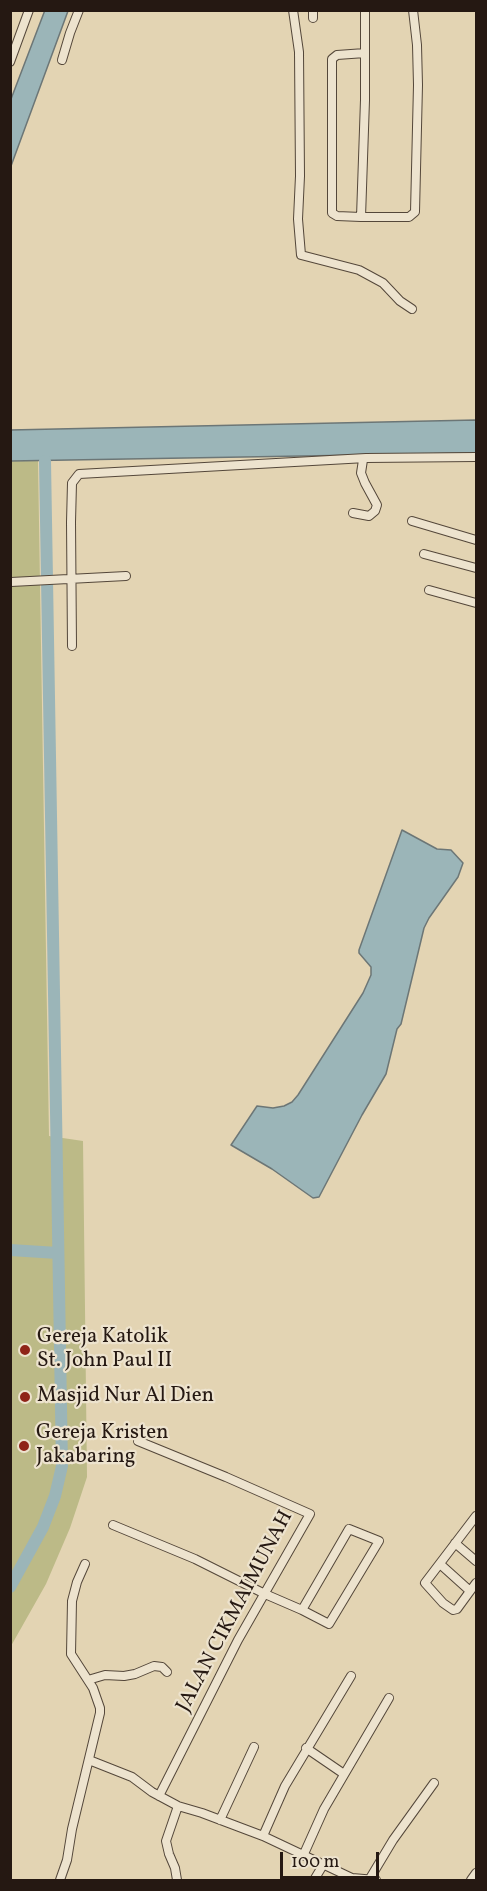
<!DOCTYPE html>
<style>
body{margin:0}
#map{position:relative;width:487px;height:1891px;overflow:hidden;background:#e3d4b3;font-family:Vollkorn,serif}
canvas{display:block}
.frame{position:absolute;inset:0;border:12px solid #251812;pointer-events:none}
.scale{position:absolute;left:280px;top:1852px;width:99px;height:27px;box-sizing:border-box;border:3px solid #251812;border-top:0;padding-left:8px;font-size:18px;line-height:21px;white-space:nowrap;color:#251812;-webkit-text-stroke:4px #ede3ce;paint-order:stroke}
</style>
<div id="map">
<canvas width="487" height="1891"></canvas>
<div class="frame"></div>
<div class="scale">100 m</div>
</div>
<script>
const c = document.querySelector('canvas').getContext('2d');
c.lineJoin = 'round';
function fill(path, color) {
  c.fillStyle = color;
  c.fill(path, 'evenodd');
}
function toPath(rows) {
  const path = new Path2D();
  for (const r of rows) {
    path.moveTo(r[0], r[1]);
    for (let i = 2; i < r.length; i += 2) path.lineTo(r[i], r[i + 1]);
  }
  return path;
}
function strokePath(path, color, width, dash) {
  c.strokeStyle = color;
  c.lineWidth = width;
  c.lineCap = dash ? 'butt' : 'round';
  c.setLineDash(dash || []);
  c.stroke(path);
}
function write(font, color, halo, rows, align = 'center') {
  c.font = font + ' Vollkorn,serif';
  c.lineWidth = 4.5;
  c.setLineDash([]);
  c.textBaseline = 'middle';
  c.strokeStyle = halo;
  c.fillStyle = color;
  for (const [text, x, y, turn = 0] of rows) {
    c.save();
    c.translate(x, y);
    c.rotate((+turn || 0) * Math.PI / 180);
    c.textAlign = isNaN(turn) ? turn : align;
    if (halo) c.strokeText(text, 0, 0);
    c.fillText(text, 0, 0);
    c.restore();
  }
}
fill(toPath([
 [10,461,38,461,49,1136,83,1141,87,1477,70,1528,46,1584,11,1646]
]), '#bcba87');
const water = toPath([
 [45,10,68,11,11,166,11,99,45,10],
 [476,420,476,453,11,461,10,430,476,420],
 [402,830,437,849,451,850,463,863,458,877,429,918,424,928,401,1024,397,1029,386,1074,362,1115,319,1197,313,1198,272,1169,231,1145,257,1106,273,1108,284,1106,292,1102,298,1095,363,993,371,975,371,967,359,953,359,950,402,830]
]);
fill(water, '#9bb5b8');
strokePath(water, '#6c7676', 1.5);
strokePath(toPath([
 [10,1250,58,1253],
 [10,1587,43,1527,55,1496,62,1466,45,461]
]), '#9bb5b8', 12);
const minor = toPath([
 [293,10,299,52,300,176,298,219,301,255,359,270,383,283,400,301,412,309],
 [313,10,313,18],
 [365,10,365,100,361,217,337,216,332,213,332,59,337,55,365,53],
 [62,60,70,33,79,10],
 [10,62,29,10],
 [361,217,409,217,415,212,418,85,417,45,413,10],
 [353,513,369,516,375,511,377,505,365,483,361,473,363,460],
 [412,521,476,540],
 [424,554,476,568],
 [11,582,126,576],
 [429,590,476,603],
 [72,646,71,522,72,483,79,474,366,458,476,457],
 [138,1441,226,1477,310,1514,238,1640,159,1796],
 [476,1516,425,1583,443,1603,453,1610,457,1609,476,1583],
 [113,1525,195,1559,265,1594,302,1610],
 [349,1529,379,1541,329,1624,302,1610,349,1529],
 [455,1543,476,1561],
 [440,1564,470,1591],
 [88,1680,105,1675,124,1676,135,1674,154,1666,162,1667,167,1672],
 [306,1748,344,1774],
 [89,1760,132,1777,152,1792,178,1806,202,1813,263,1836,352,1878,376,1880],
 [220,1820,254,1747],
 [263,1836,285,1786,351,1676],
 [303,1856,324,1809,389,1698],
 [60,1880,67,1860,72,1829,100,1713,100,1708,93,1688,71,1654,72,1601,77,1582,85,1564],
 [177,1880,175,1868,169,1854,166,1841,178,1806],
 [314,1880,323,1865],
 [369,1880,393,1840,434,1783],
 [471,1880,476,1873]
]);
strokePath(minor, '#54473a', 10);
strokePath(minor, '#ede3ce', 8);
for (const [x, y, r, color] of [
 [25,1350,6,"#8f2418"],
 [25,1397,6,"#8f2418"],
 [24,1446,6,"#8f2418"]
]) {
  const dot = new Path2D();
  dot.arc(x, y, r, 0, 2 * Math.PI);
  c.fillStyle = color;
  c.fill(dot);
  strokePath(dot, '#ede3ce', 2);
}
write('21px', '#251812', '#ede3ce', [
 ["Gereja Katolik",37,1338],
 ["St. John Paul II",37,1362],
 ["Masjid Nur Al Dien",37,1397],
 ["Gereja Kristen",36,1434],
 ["Jakabaring",36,1458]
], 'left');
write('21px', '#251812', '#ede3ce', [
 ["JALAN CIKMAIMUNAH",236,1612,-62]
]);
</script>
